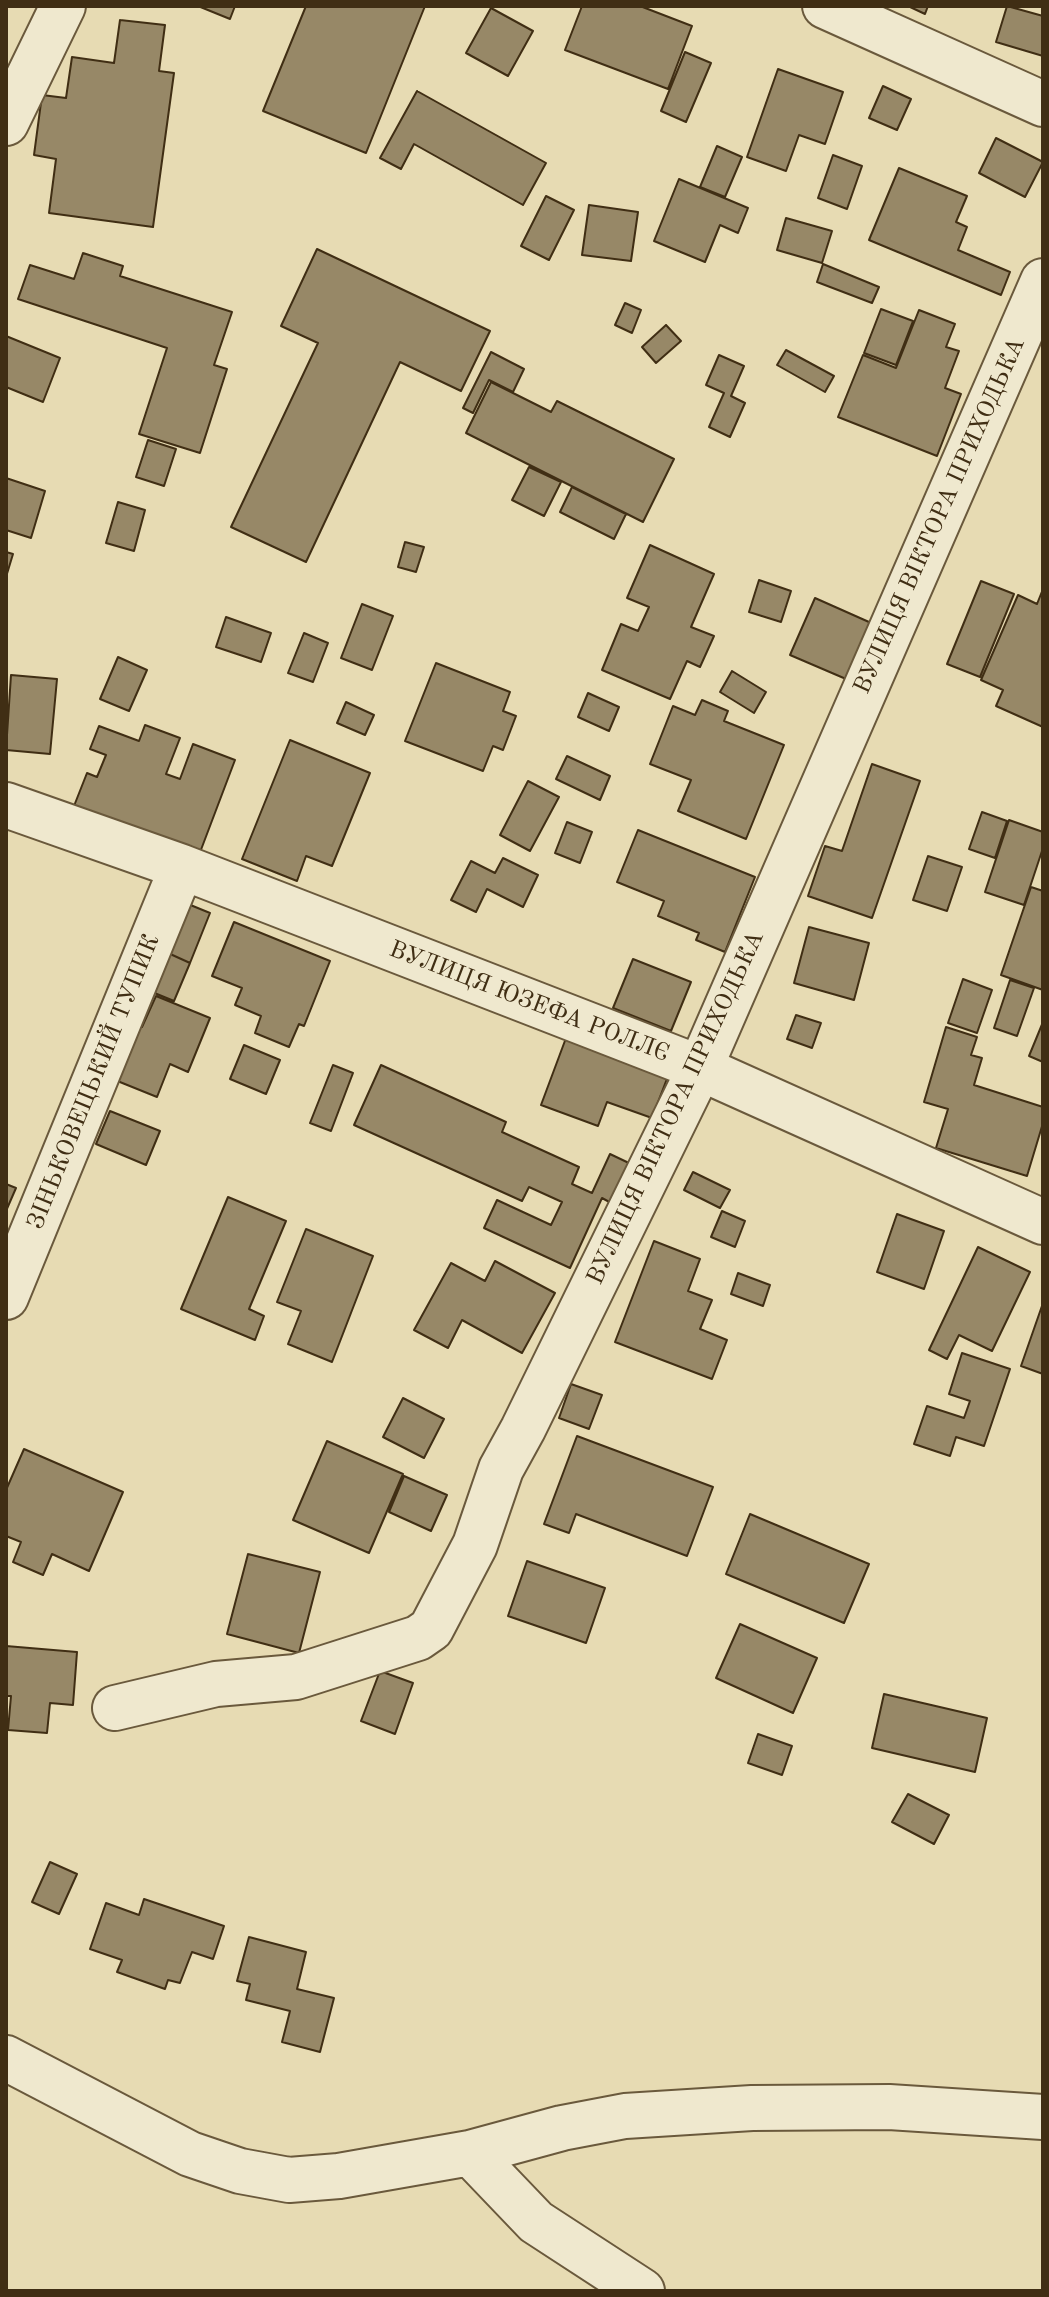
<!DOCTYPE html>
<meta charset="utf-8">
<style>
body{margin:0}
#map{position:relative;width:1049px;height:2297px;overflow:hidden;background:#e7dbb3;font-family:"Old Standard TT",serif}
canvas{display:block}
.frame{position:absolute;inset:0;border:8px solid #402e14;pointer-events:none}
</style>
<div id="map">
<canvas width="1049" height="2297"></canvas>
<div class="frame"></div>
</div>
<script>
const c = document.querySelector('canvas').getContext('2d');
c.lineJoin = 'round';
function fill(path, color) {
  c.fillStyle = color;
  c.fill(path, 'evenodd');
}
function toPath(rows) {
  const path = new Path2D();
  for (const r of rows) {
    path.moveTo(r[0], r[1]);
    for (let i = 2; i < r.length; i += 2) path.lineTo(r[i], r[i + 1]);
  }
  return path;
}
function strokePath(path, color, width, dash) {
  c.strokeStyle = color;
  c.lineWidth = width;
  c.lineCap = dash ? 'butt' : 'round';
  c.setLineDash(dash || []);
  c.stroke(path);
}
function write(font, color, halo, rows, align = 'center') {
  c.font = font + ' "Old Standard TT",serif';
  c.lineWidth = 7;
  c.setLineDash([]);
  c.textBaseline = 'middle';
  c.strokeStyle = halo;
  c.fillStyle = color;
  for (const [text, x, y, turn = 0] of rows) {
    c.save();
    c.translate(x, y);
    c.rotate((+turn || 0) * Math.PI / 180);
    c.textAlign = isNaN(turn) ? turn : align;
    if (halo) c.strokeText(text, 0, 0);
    c.fillText(text, 0, 0);
    c.restore();
  }
}
const building = toPath([
 [198,6,235,6,230,19,198,6],
 [306,6,425,6,366,153,263,111,306,6],
 [582,6,640,6,692,26,668,89,565,50,582,6],
 [908,6,928,6,925,14,908,6],
 [1007,6,1043,16,1043,56,996,42,1007,6],
 [491,8,533,31,508,76,466,53,491,8],
 [120,20,165,25,159,71,174,73,153,227,49,213,56,159,34,155,42,95,66,98,72,57,114,63,120,20],
 [685,52,711,63,686,122,661,111,685,52],
 [778,69,843,92,825,144,799,135,786,171,747,157,778,69],
 [883,86,911,99,897,130,869,118,883,86],
 [417,91,546,163,523,205,414,144,401,169,380,158,417,91],
 [996,138,1043,162,1025,197,979,173,996,138],
 [717,146,742,157,725,197,700,187,717,146],
 [833,155,862,166,847,209,818,198,833,155],
 [899,168,967,196,956,222,967,227,958,250,1010,272,1001,295,869,240,899,168],
 [679,179,748,208,738,233,720,225,705,262,654,241,679,179],
 [546,196,574,210,549,260,521,246,546,196],
 [589,205,638,212,631,261,582,255,589,205],
 [786,218,832,231,822,263,777,250,786,218],
 [317,249,490,331,461,391,400,362,306,562,231,527,318,343,281,326,317,249],
 [83,253,123,266,120,276,232,312,214,365,227,369,200,453,139,434,167,348,18,299,30,265,74,279,83,253],
 [823,264,879,287,872,303,817,282,823,264],
 [625,303,641,310,632,333,615,325,625,303],
 [881,309,913,321,896,365,864,353,881,309],
 [919,310,955,324,946,347,959,351,945,388,961,394,937,456,838,417,863,355,896,368,919,310],
 [666,325,681,341,656,363,642,347,666,325],
 [6,336,60,358,43,402,6,387,6,336],
 [786,350,834,376,825,392,777,365,786,350],
 [491,352,524,369,513,392,489,380,473,413,463,408,491,352],
 [719,355,744,366,731,396,745,403,730,437,709,427,724,393,706,385,719,355],
 [491,382,551,412,557,401,674,459,643,522,466,433,491,382],
 [148,440,176,449,164,486,136,477,148,440],
 [529,467,561,482,544,516,512,500,529,467],
 [6,478,45,491,31,538,6,530,6,478],
 [572,487,626,514,614,539,560,512,572,487],
 [118,502,145,510,134,551,106,543,118,502],
 [405,542,424,547,416,572,398,567,405,542],
 [650,545,714,574,691,627,714,636,700,667,687,661,670,699,602,670,621,624,638,631,649,607,627,598,650,545],
 [6,552,13,554,6,577,6,552],
 [759,580,791,591,781,622,749,612,759,580],
 [981,581,1014,594,980,677,947,664,981,581],
 [1043,589,1043,727,996,706,1003,690,981,680,1018,595,1037,604,1043,589],
 [815,598,878,626,853,682,790,655,815,598],
 [362,604,393,616,372,670,341,658,362,604],
 [226,617,271,633,261,662,216,647,226,617],
 [304,633,328,643,313,682,288,673,304,633],
 [118,657,147,670,129,711,100,699,118,657],
 [436,663,510,692,503,711,516,716,503,750,493,746,483,771,405,741,436,663],
 [732,671,766,692,754,713,720,692,732,671],
 [11,675,57,679,50,754,6,750,11,675],
 [588,693,619,707,609,731,578,717,588,693],
 [702,700,728,711,724,721,784,745,746,839,678,811,691,780,650,764,673,706,695,715,702,700],
 [346,702,374,715,365,735,337,723,346,702],
 [145,725,180,738,166,774,180,779,193,744,235,760,199,855,74,806,87,773,97,777,106,755,90,749,99,726,139,741,145,725],
 [290,740,370,773,332,866,306,856,297,881,242,859,290,740],
 [567,756,610,776,600,800,556,779,567,756],
 [872,764,920,781,872,918,808,896,825,846,842,851,872,764],
 [528,781,559,797,530,851,500,835,528,781],
 [982,812,1007,821,995,858,969,849,982,812],
 [1009,820,1043,832,1043,848,1024,905,985,892,1009,820],
 [567,822,592,832,580,863,555,853,567,822],
 [638,830,755,877,725,952,696,940,699,933,658,916,664,901,617,882,638,830],
 [928,856,962,867,947,911,913,900,928,856],
 [503,858,538,875,523,907,487,889,476,912,451,900,471,861,495,873,503,858],
 [1031,887,1043,891,1043,990,1001,975,1031,887],
 [188,904,210,913,190,963,168,953,188,904],
 [234,922,330,961,304,1026,299,1024,289,1047,255,1033,261,1016,235,1005,242,988,212,976,234,922],
 [809,927,869,943,854,1000,794,983,809,927],
 [168,953,190,963,174,1001,152,992,168,953],
 [633,959,691,982,671,1031,613,1008,633,959],
 [963,979,992,990,977,1033,948,1023,963,979],
 [1010,980,1034,988,1017,1036,994,1028,1010,980],
 [156,996,210,1018,188,1072,170,1064,157,1097,105,1076,126,1021,142,1027,156,996],
 [796,1015,821,1023,812,1048,787,1039,796,1015],
 [1043,1022,1043,1062,1029,1056,1043,1022],
 [946,1027,977,1037,971,1055,982,1058,974,1085,1043,1107,1043,1123,1027,1176,936,1148,948,1109,924,1102,946,1027],
 [566,1038,668,1076,652,1118,607,1102,598,1126,541,1105,566,1038],
 [244,1045,280,1060,266,1094,230,1079,244,1045],
 [333,1065,353,1073,331,1131,310,1123,333,1065],
 [381,1065,506,1122,502,1132,579,1167,572,1184,592,1193,610,1154,631,1164,613,1204,602,1198,570,1268,484,1228,497,1200,551,1225,562,1202,529,1187,522,1201,354,1125,381,1065],
 [110,1111,160,1131,146,1165,96,1144,110,1111],
 [693,1172,730,1190,720,1208,684,1190,693,1172],
 [6,1184,16,1188,6,1211,6,1184],
 [228,1197,286,1221,249,1309,264,1316,255,1340,181,1309,228,1197],
 [722,1211,745,1221,735,1247,711,1237,722,1211],
 [897,1214,944,1231,924,1289,877,1272,897,1214],
 [306,1229,373,1256,332,1362,288,1344,301,1311,277,1302,306,1229],
 [654,1241,700,1259,688,1291,712,1300,700,1329,727,1340,712,1379,615,1342,654,1241],
 [978,1247,1030,1272,992,1351,959,1335,947,1359,929,1350,978,1247],
 [495,1261,555,1293,522,1353,462,1320,448,1348,414,1330,451,1263,485,1281,495,1261],
 [738,1273,770,1285,763,1306,731,1294,738,1273],
 [1043,1303,1043,1374,1021,1366,1043,1303],
 [962,1353,1010,1369,984,1446,956,1437,950,1456,914,1444,927,1406,964,1418,970,1401,949,1394,962,1353],
 [571,1384,602,1395,589,1429,559,1418,571,1384],
 [403,1398,444,1419,424,1458,383,1437,403,1398],
 [577,1436,713,1487,687,1556,576,1514,569,1533,544,1524,577,1436],
 [327,1441,403,1474,369,1553,293,1520,327,1441],
 [24,1449,123,1492,89,1571,52,1554,43,1575,13,1562,21,1542,6,1536,6,1490,24,1449],
 [404,1476,447,1495,431,1531,389,1512,404,1476],
 [750,1514,869,1564,844,1623,726,1574,750,1514],
 [248,1554,320,1572,299,1653,227,1634,248,1554],
 [527,1561,605,1588,586,1643,508,1616,527,1561],
 [740,1624,817,1658,793,1713,716,1678,740,1624],
 [6,1646,77,1652,73,1705,50,1703,47,1733,8,1730,11,1696,6,1696,6,1646],
 [380,1671,413,1683,395,1734,361,1721,380,1671],
 [884,1694,987,1718,975,1772,872,1748,884,1694],
 [758,1734,792,1746,782,1775,748,1763,758,1734],
 [908,1794,949,1815,934,1844,892,1822,908,1794],
 [50,1862,77,1874,59,1914,32,1902,50,1862],
 [144,1899,224,1926,213,1959,192,1952,180,1983,168,1980,165,1989,117,1972,122,1960,90,1949,106,1903,139,1915,144,1899],
 [249,1937,306,1952,297,1989,334,1998,320,2052,282,2042,290,2011,246,2000,250,1984,237,1981,249,1937]
]);
fill(building, '#978867');
strokePath(building, '#402e14', 2);
const minor = toPath([
 [825,6,1043,104],
 [6,123,63,6],
 [6,805,182,867,700,1068,1043,1222],
 [6,1297,182,867],
 [115,1708,216,1684,296,1677,418,1638,431,1629,475,1545,501,1469,523,1429,700,1068,1043,281],
 [6,2058,190,2154,240,2171,289,2180,339,2176,470,2153,536,2222,642,2291],
 [470,2153,562,2128,625,2116,752,2108,889,2107,1043,2117]
]);
strokePath(minor, '#6a593c', 48);
strokePath(minor, '#efe8ce', 44);
write('24px', '#402e14', '#efe8ce', [
 ["ВУЛИЦЯ ВІКТОРА ПРИХОДЬКА",940,516,-66],
 ["ВУЛИЦЯ ЮЗЕФА РОЛЛЄ",529,1002,21],
 ["ЗІНЬКОВЕЦЬКИЙ ТУПИК",94,1082,-68],
 ["ВУЛИЦЯ ВІКТОРА ПРИХОДЬКА",676,1108,-65]
]);
</script>
